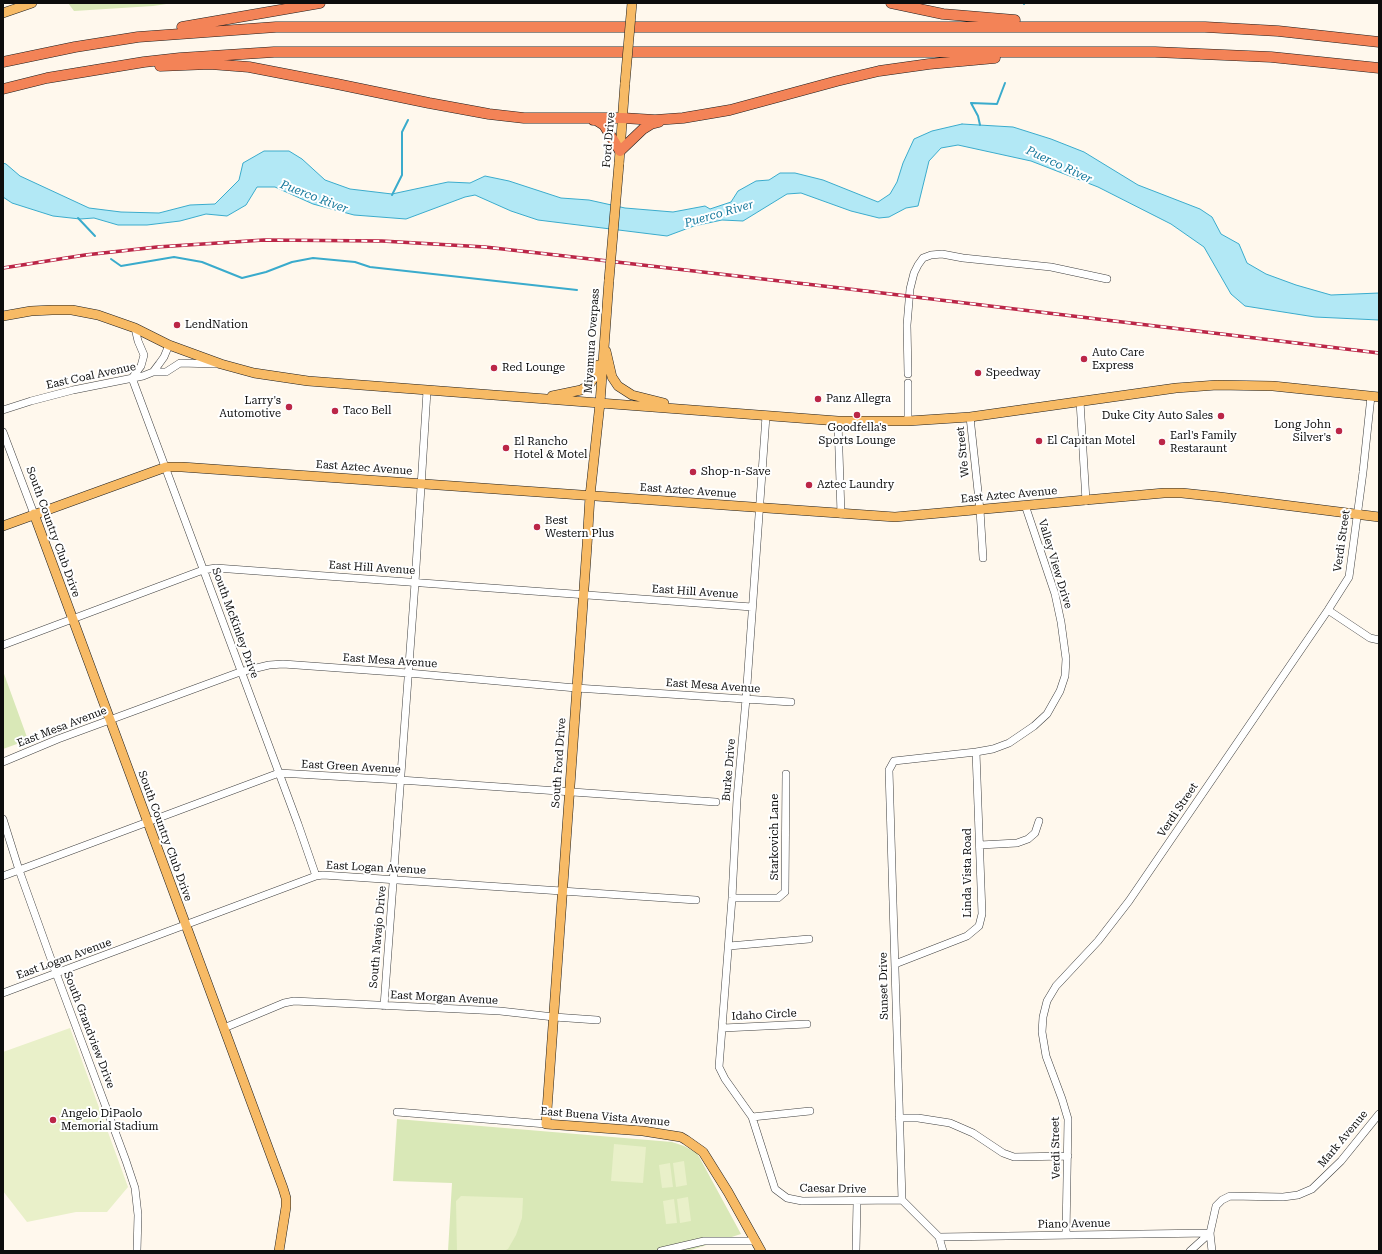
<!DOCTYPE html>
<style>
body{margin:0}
#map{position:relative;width:1382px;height:1254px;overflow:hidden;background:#fff8ed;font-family:"Roboto Serif",serif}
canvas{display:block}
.frame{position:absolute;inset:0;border:4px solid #0d0d0d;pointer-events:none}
</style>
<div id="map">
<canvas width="1382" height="1254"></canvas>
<div class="frame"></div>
</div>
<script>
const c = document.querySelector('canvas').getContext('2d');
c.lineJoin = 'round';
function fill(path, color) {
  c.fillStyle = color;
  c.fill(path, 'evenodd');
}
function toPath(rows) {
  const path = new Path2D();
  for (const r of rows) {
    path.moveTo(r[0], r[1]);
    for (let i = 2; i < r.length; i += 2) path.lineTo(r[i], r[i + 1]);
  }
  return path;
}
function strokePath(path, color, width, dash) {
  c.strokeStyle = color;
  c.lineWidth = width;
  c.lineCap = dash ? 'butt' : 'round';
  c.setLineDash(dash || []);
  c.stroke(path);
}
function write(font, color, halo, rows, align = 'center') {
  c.font = font + ' "Roboto Serif",serif';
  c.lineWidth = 4;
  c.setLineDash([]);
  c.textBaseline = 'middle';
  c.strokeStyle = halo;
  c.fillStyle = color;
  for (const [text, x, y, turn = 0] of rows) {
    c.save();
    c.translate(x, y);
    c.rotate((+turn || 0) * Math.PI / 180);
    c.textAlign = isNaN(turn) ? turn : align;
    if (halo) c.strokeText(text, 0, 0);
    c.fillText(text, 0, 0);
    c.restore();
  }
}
fill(toPath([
 [68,3,173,3,153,6,74,11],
 [3,671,28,740,3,749],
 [397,1119,672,1142,684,1146,697,1153,741,1234,688,1251,448,1251,452,1183,393,1181]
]), '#d9e8b7');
fill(toPath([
 [70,1028,128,1187,107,1212,76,1212,27,1222,3,1191,3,1052],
 [614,1144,646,1147,643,1183,611,1181],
 [684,1161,687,1185,676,1187,673,1163],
 [670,1163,673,1187,662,1188,659,1165],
 [461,1196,523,1198,522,1218,516,1235,508,1249,504,1251,457,1251,456,1201],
 [688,1197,691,1221,680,1223,677,1199],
 [674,1199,677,1223,666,1224,663,1201]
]), '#e9f0c9');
const water = toPath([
 [962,124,1013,127,1051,139,1084,152,1138,185,1200,209,1212,217,1221,234,1239,244,1247,263,1266,274,1296,285,1331,295,1379,293,1379,320,1315,317,1245,306,1231,294,1204,247,1171,224,1098,187,1031,161,958,145,941,148,929,161,918,206,906,208,889,217,879,218,851,211,801,193,787,194,743,221,722,220,694,226,667,236,538,220,511,211,475,195,465,197,406,219,354,215,313,204,275,187,257,187,246,205,227,216,206,214,180,221,147,225,118,225,94,218,80,219,53,216,12,203,3,197,3,163,6,164,20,176,89,208,121,212,159,213,190,205,215,204,239,180,243,163,264,151,289,151,302,159,325,180,350,189,392,194,448,182,470,183,485,176,509,181,561,198,589,200,625,208,673,212,705,206,710,209,731,202,738,191,756,181,769,180,780,173,795,173,823,180,878,202,890,194,897,182,903,163,914,139,932,131,962,124]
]);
fill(water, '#b2e8f5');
strokePath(water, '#3aabcc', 1);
strokePath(toPath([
 [1024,3,1024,4],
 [980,125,978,116,971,103,997,104,1005,83],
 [392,195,402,175,402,132,408,120],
 [78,218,95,236],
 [111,259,121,266,174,257,202,262,242,278,266,272,292,262,313,258,355,262,370,267,577,290]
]), '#3aabcc', 2);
const minor = toPath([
 [153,372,166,372,180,363,216,364],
 [908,374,907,325,910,289,914,273,918,265,923,258,931,255,942,254,963,258,1051,267,1107,279],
 [132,378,298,824,316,876],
 [132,378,141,366,144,355,138,341,135,328],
 [908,383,908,421],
 [1080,401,1086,501],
 [3,410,31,401,73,390,143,376,153,372,159,364,164,357,169,345],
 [766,416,746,699,737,799,732,898,719,1067,725,1079,752,1117,775,1189,787,1198,802,1201,902,1200,939,1237,943,1251],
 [970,417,980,510,983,558],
 [838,421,841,514],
 [3,432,34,514],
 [1328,610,1370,638,1379,640],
 [3,645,203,570,216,568,752,607],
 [3,762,58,739,240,672,269,665,283,664,408,673,576,688,791,702],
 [3,819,19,870,56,973,126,1161,135,1188,138,1215,137,1251],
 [980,845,1017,843,1028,839,1035,833,1039,821],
 [3,876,279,773,400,780,716,802],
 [732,898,778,898,785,892,786,774],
 [729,946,809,939],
 [895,964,967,936,979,926,982,914,976,752],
 [3,993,316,876,323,875,696,900],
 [384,1006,415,583,427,391],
 [224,1028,284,1003,294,1001,500,1011,554,1017,597,1020],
 [723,1028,807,1024],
 [397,1112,546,1124],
 [752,1117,810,1111],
 [899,1118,918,1118,950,1123,973,1133,1003,1153,1014,1157,1068,1156],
 [902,1200,889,770,894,761,976,752,993,749,1009,743,1034,726,1047,714,1060,691,1065,676,1066,659,1061,622,1055,594,1025,505],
 [1066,1235,1068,1119,1062,1099,1046,1056,1042,1032,1043,1017,1047,1001,1056,986,1098,941,1129,901,1328,610,1349,577,1363,472,1371,396],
 [939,1237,1210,1233],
 [661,1251,704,1241,756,1241],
 [856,1251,857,1202],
 [1190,1251,1210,1233],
 [1212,1251,1210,1233,1216,1206,1222,1200,1230,1196,1283,1197,1298,1195,1312,1189,1341,1161,1379,1114]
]);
const major = toPath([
 [3,13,32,3],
 [619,164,625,83],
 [609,280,600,403,590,496,587,546,546,1124,643,1131,681,1137,686,1140,703,1152,728,1192,761,1251],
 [3,316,31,311,52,310,72,310,98,315,135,328,169,345,221,364,254,373,308,381,838,421,908,421,970,417,1176,388,1217,385,1273,386,1379,397],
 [606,351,612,377,618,386,632,395,664,403],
 [552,396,581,390,589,385,596,375,598,365],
 [34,514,283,1188,286,1198,286,1207,279,1251],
 [3,526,166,467,182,467,895,517,1164,493,1182,493,1220,497,1379,517]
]);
const highway = toPath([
 [891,3,943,14,1015,20],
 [182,27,320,3],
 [3,62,75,47,138,37,276,27,1205,27,1278,31,1379,42],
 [160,66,210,64,249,67,337,84,429,103,489,114,524,118,623,118,655,120,683,118,730,110,837,81,879,71,929,64,995,58],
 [3,89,47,78,144,62,180,58,274,52,1155,52,1271,57,1379,68],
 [593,120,596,120,604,125,620,151,643,129,651,124,659,122]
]);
strokePath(minor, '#404040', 8);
strokePath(major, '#1e1e1e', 10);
strokePath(highway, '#1e1e1e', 11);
strokePath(minor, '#fff', 7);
strokePath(major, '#f7ba65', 9);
strokePath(highway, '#f38357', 10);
const rail = toPath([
 [3,268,85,255,157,247,264,240,382,241,485,247,556,255,849,289,1379,353]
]);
strokePath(rail, '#bb2647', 3.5);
strokePath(rail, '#fff', 2, [6]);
const majorBridge = toPath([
 [625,83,632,3],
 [609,280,619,164]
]);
strokePath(majorBridge, '#1e1e1e', 10, []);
strokePath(majorBridge, '#f7ba65', 9);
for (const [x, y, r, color] of [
 [177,325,4,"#bb2647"],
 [1084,359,4,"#bb2647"],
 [494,368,4,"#bb2647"],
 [978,373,4,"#bb2647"],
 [818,399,4,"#bb2647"],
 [289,407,4,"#bb2647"],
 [335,411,4,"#bb2647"],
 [857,415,4,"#bb2647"],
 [1221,416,4,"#bb2647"],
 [1339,431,4,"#bb2647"],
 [1039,441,4,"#bb2647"],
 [1162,442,4,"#bb2647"],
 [506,448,4,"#bb2647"],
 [693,472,4,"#bb2647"],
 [809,485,4,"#bb2647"],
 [537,527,4,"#bb2647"],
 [53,1120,4,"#bb2647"]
]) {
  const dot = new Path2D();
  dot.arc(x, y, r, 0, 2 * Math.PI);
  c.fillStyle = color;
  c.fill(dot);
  strokePath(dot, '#fff', 1.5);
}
write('11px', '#0d0d0d', '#fff', [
 ["Ford Drive",609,140,-85],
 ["Miyamura Overpass",592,341,-86],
 ["East Coal Avenue",91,376,-12],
 ["We Street",963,452,-96],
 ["East Aztec Avenue",364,468,4],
 ["East Aztec Avenue",688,491,4],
 ["East Aztec Avenue",1009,495,-5],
 ["South Country Club Drive",53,532,70],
 ["Verdi Street",1342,541,-82],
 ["Valley View Drive",1055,564,73],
 ["East Hill Avenue",372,568,4],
 ["East Hill Avenue",695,592,4],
 ["South McKinley Drive",235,623,70],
 ["East Mesa Avenue",390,661,4],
 ["East Mesa Avenue",713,686,4],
 ["East Mesa Avenue",62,727,-21],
 ["South Ford Drive",559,763,-86],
 ["East Green Avenue",351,767,3],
 ["Burke Drive",729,770,-85],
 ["Verdi Street",1178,810,-56],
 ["South Country Club Drive",165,836,70],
 ["Starkovich Lane",775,837,-90],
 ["East Logan Avenue",376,868,3],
 ["Linda Vista Road",968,873,-90],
 ["South Navajo Drive",378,937,-85],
 ["East Logan Avenue",64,959,-20],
 ["Sunset Drive",884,986,-91],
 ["East Morgan Avenue",444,998,3],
 ["Idaho Circle",764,1015,-3],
 ["South Grandview Drive",89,1030,69],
 ["East Buena Vista Avenue",605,1117,5],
 ["Mark Avenue",1343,1139,-50],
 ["Verdi Street",1056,1148,-91],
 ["Caesar Drive",833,1189,1],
 ["Piano Avenue",1074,1224,-1]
]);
write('11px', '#0d0d0d', '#fff', [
 ["LendNation",185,325],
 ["Auto Care",1092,353],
 ["Express",1092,366],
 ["Red Lounge",502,368],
 ["Speedway",986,373],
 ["Panz Allegra",826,399],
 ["Larry's",281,401,"right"],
 ["Automotive",281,414,"right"],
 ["Taco Bell",343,411],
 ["Duke City Auto Sales",1213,416,"right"],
 ["Long John",1331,425,"right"],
 ["Silver's",1331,438,"right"],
 ["Goodfella's",857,428,"center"],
 ["Sports Lounge",857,441,"center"],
 ["Earl's Family",1170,436],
 ["Restaraunt",1170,449],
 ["El Capitan Motel",1047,441],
 ["El Rancho",514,442],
 ["Hotel & Motel",514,455],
 ["Shop-n-Save",701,472],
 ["Aztec Laundry",817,485],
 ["Best",545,521],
 ["Western Plus",545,534],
 ["Angelo DiPaolo",61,1114],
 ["Memorial Stadium",61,1127]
], 'left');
write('italic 12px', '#187a9d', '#fff', [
 ["Puerco River",1059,165,25],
 ["Puerco River",314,197,21],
 ["Puerco River",719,214,-16]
]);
</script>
